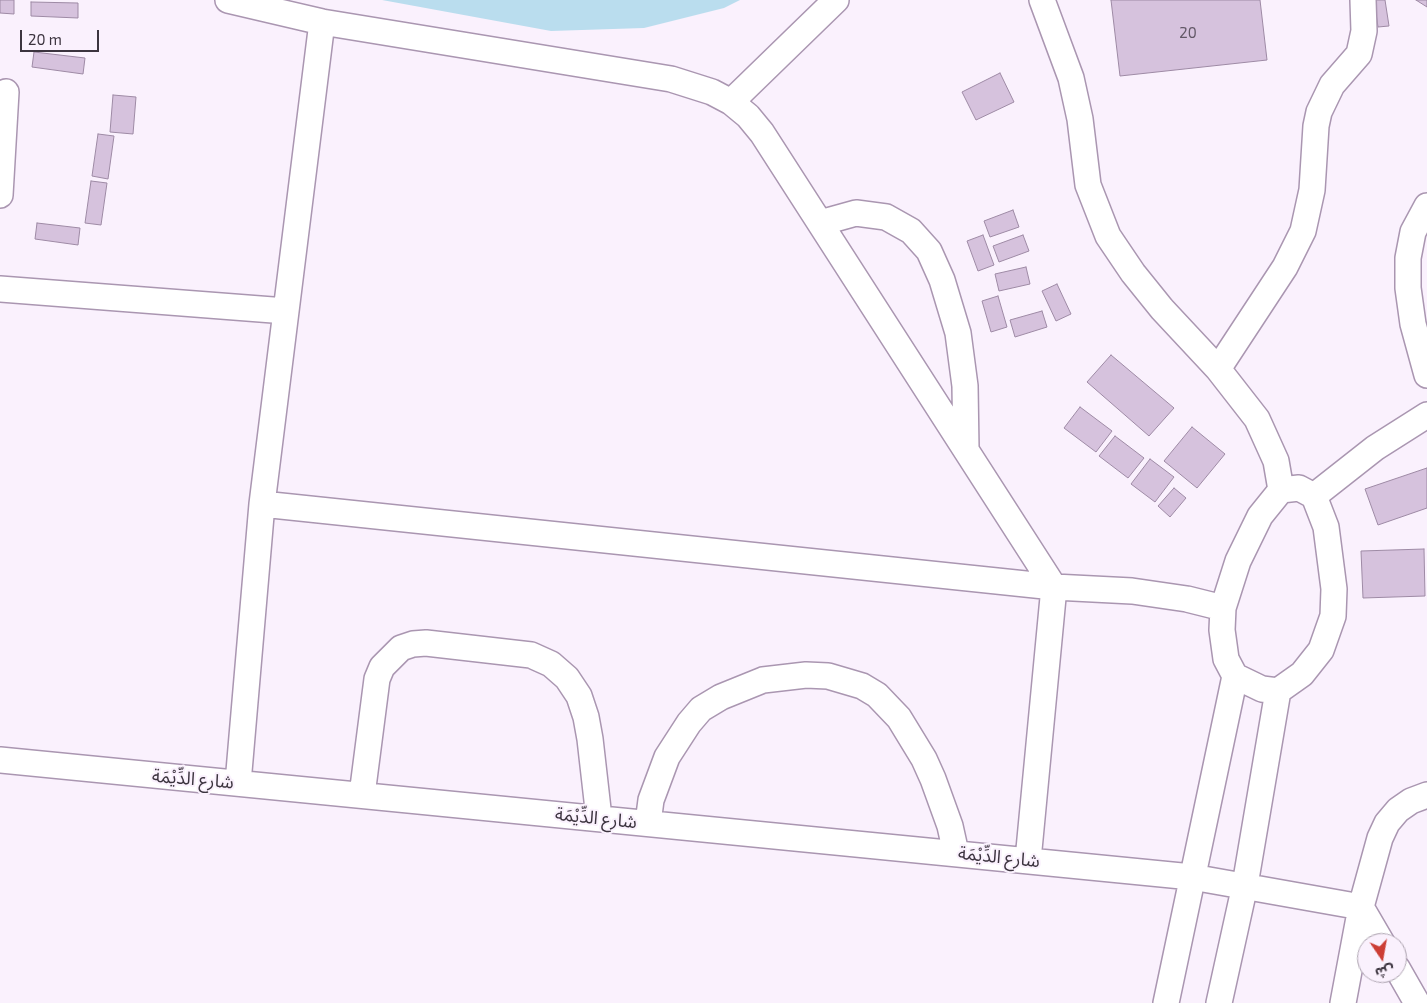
<!DOCTYPE html>
<meta charset="utf-8">
<style>
body{margin:0}
#map{position:relative;width:1427px;height:1003px;overflow:hidden;background:#faf1fd;font-family:"Exo 2","Noto Sans Arabic",sans-serif}
canvas{display:block}
.north{position:absolute;left:1357px;top:933px;width:50px;height:50px;box-sizing:border-box;background:#faf1fd;border:1px solid #aea5b1;border-radius:50%;rotate:168deg;font-size:14px;font-weight:700;line-height:20px;text-align:center;color:#3c343f}
.north::after{content:'';display:block;margin:auto;width:18px;height:22px;background:#cc3e35;clip-path:polygon(50% 0,100% 100%,50% 72%,0 100%)}
.scale{position:absolute;left:20px;top:30px;width:79px;height:22px;box-sizing:border-box;border:2px solid #3c343f;border-top:0;padding-left:6px;font-size:15px;line-height:18px;white-space:nowrap;color:#3c343f;-webkit-text-stroke:4px #faf1fd;paint-order:stroke}
</style>
<div id="map">
<canvas width="1427" height="1003"></canvas>
<div class="north">ش</div>
<div class="scale">20 m</div>
</div>
<script>
const c = document.querySelector('canvas').getContext('2d');
c.lineJoin = 'round';
function fill(path, color) {
  c.fillStyle = color;
  c.fill(path, 'evenodd');
}
function toPath(rows) {
  const path = new Path2D();
  for (const r of rows) {
    path.moveTo(r[0], r[1]);
    for (let i = 2; i < r.length; i += 2) path.lineTo(r[i], r[i + 1]);
  }
  return path;
}
function strokePath(path, color, width, dash) {
  c.strokeStyle = color;
  c.lineWidth = width;
  c.lineCap = dash ? 'butt' : 'round';
  c.setLineDash(dash || []);
  c.stroke(path);
}
function write(font, color, halo, rows, align = 'center') {
  c.font = font + ' "Exo 2","Noto Sans Arabic",sans-serif';
  c.lineWidth = 4;
  c.setLineDash([]);
  c.textBaseline = 'middle';
  c.strokeStyle = halo;
  c.fillStyle = color;
  for (const [text, x, y, turn = 0] of rows) {
    c.save();
    c.translate(x, y);
    c.rotate((+turn || 0) * Math.PI / 180);
    c.textAlign = isNaN(turn) ? turn : align;
    if (halo) c.strokeText(text, 0, 0);
    c.fillText(text, 0, 0);
    c.restore();
  }
}
fill(toPath([
 [382,0,740,0,724,8,644,28,551,31]
]), '#baddee');
const building = toPath([
 [0,0,14,0,14,14,0,13,0,0],
 [1111,0,1260,0,1267,60,1120,76,1111,0],
 [1374,0,1385,0,1389,26,1378,27,1374,0],
 [1416,0,1427,0,1427,7,1416,0],
 [31,2,78,3,78,18,31,16,31,2],
 [34,52,85,58,83,74,32,67,34,52],
 [1000,73,1014,102,976,120,962,92,1000,73],
 [113,95,136,97,133,134,110,132,113,95],
 [98,134,114,136,108,179,92,176,98,134],
 [91,181,107,183,101,225,85,223,91,181],
 [1013,210,1019,227,990,237,984,221,1013,210],
 [37,223,80,228,78,245,35,239,37,223],
 [983,235,994,265,978,271,967,241,983,235],
 [1023,235,1029,251,999,262,993,246,1023,235],
 [1026,267,1030,284,999,291,995,274,1026,267],
 [1057,284,1071,314,1056,321,1042,291,1057,284],
 [998,296,1007,327,991,332,982,301,998,296],
 [1042,311,1047,327,1015,337,1010,320,1042,311],
 [1111,355,1174,408,1149,436,1087,382,1111,355],
 [1080,407,1112,431,1096,452,1064,428,1080,407],
 [1192,427,1225,454,1197,488,1164,461,1192,427],
 [1115,436,1144,458,1128,478,1099,456,1115,436],
 [1150,459,1174,477,1155,502,1131,484,1150,459],
 [1427,468,1427,508,1378,525,1365,489,1427,468],
 [1174,488,1186,498,1170,517,1158,506,1174,488],
 [1424,549,1425,596,1363,598,1361,551,1424,549]
]);
fill(building, '#d6c2dd');
strokePath(building, '#9e8aa5', 1);
const minor = toPath([
 [228,0,322,22,671,79,712,92,731,102,748,116,762,133,1054,587,1028,860],
 [1042,0,1071,78,1080,119,1088,185,1108,236,1133,273,1162,309,1218,369,1257,419,1276,461,1281,490],
 [731,102,836,0],
 [0,195,6,92],
 [1427,206,1413,232,1408,258,1408,288,1413,324,1427,375],
 [820,223,856,213,886,217,911,231,929,251,942,280,958,333,965,386,966,449],
 [0,289,286,311],
 [1218,369,1285,267,1303,231,1312,190,1316,126,1319,112,1332,85,1359,54,1364,31,1363,0],
 [1299,488,1314,496,1326,527,1334,589,1333,616,1321,650,1302,674,1278,691,1262,689,1235,676,1226,659,1222,630,1223,608,1238,561,1260,516,1281,490,1299,488],
 [1314,496,1375,448,1427,415],
 [262,504,1054,587,1132,591,1187,599,1223,608],
 [0,760,1192,877,1361,907,1382,943],
 [238,783,262,504,322,22],
 [362,795,377,679,382,667,401,648,413,644,426,643,531,655,551,664,567,678,579,696,586,717,590,739,599,818],
 [648,823,651,800,667,757,689,723,701,709,721,697,763,680,806,675,828,676,862,686,877,695,899,718,924,759,933,779,950,826,956,853],
 [1397,968,1417,1003],
 [1166,1003,1235,676],
 [1219,1003,1245,885,1278,691],
 [1343,1003,1361,907,1380,838,1387,823,1398,810,1411,801,1427,795]
]);
strokePath(minor, '#aa96b1', 28);
strokePath(minor, '#fff', 25);
write('15px', '#625866', null, [
 ["20",1188,33]
]);
write('18px', '#3c343f', '#faf1fd', [
 ["شارع الدِّيْمَة",193,779,5],
 ["شارع الدِّيْمَة",596,818,6],
 ["شارع الدِّيْمَة",999,857,6]
]);
</script>
